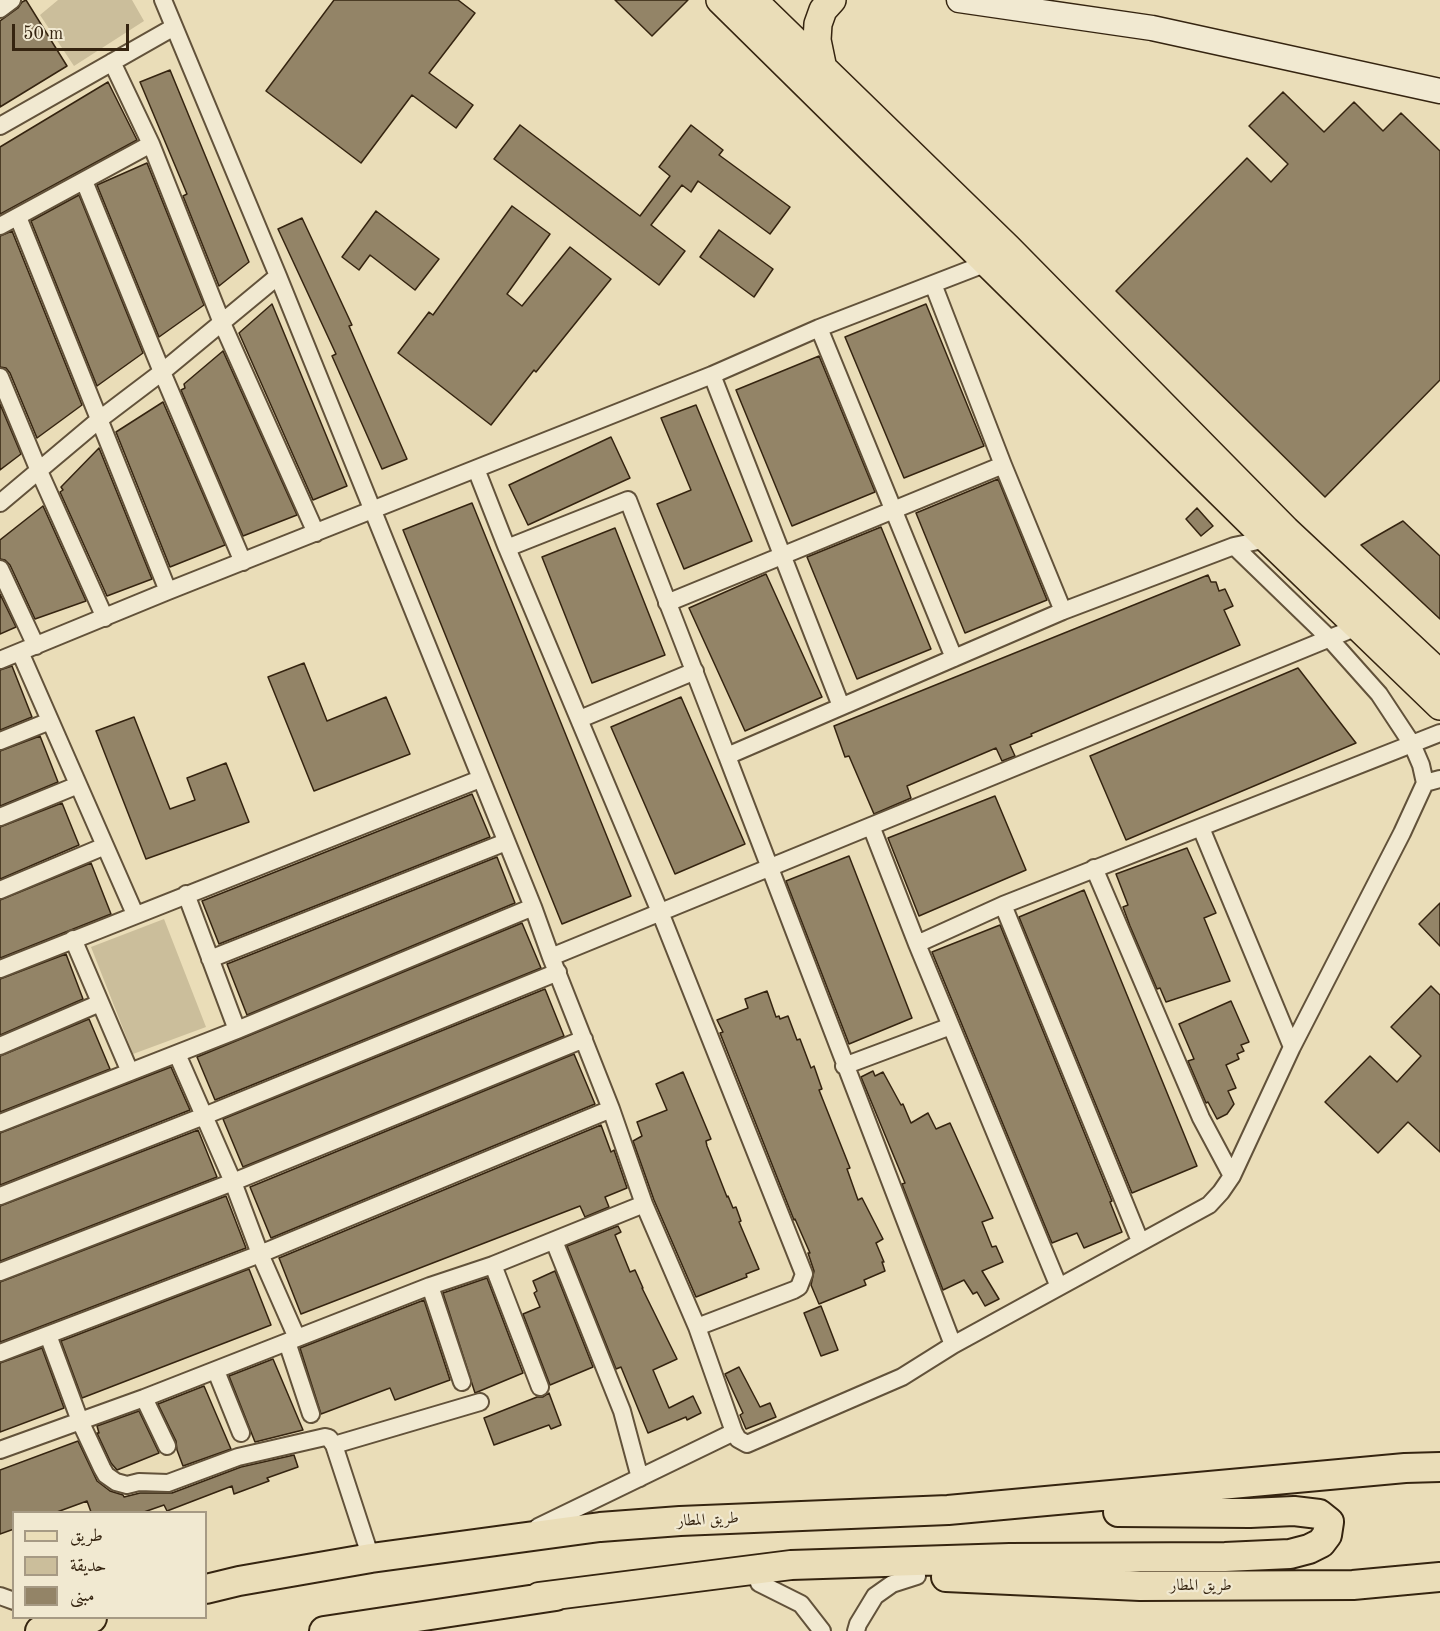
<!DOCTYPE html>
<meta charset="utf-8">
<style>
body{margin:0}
#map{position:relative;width:1440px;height:1631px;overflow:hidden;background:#eaddb8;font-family:"Old Standard TT",Amiri,serif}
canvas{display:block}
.legend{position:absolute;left:12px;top:1511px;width:195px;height:108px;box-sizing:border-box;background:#f1e9d1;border:2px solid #a69a84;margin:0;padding:8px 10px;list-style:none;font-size:18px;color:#352410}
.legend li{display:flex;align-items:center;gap:12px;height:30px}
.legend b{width:30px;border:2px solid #a69a84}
.scale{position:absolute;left:12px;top:24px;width:117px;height:27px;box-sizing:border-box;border:3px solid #352410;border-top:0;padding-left:8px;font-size:18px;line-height:21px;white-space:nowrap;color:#352410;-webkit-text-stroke:4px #f1e9d1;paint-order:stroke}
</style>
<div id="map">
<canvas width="1440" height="1631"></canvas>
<ul class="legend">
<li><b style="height:8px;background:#eaddb8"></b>طريق</li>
<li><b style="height:16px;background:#cbbe9b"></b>حديقة</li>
<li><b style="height:16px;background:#938467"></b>مبنى</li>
</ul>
<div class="scale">50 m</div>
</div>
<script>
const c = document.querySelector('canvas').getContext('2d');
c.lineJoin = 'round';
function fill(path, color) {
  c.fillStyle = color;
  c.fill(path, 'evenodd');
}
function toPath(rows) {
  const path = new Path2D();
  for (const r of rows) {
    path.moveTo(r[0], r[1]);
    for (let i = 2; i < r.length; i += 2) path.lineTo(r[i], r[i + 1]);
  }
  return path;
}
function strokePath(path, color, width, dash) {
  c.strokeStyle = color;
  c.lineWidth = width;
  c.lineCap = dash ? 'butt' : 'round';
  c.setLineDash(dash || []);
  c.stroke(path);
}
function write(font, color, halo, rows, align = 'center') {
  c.font = font + ' "Old Standard TT",Amiri,serif';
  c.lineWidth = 4.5;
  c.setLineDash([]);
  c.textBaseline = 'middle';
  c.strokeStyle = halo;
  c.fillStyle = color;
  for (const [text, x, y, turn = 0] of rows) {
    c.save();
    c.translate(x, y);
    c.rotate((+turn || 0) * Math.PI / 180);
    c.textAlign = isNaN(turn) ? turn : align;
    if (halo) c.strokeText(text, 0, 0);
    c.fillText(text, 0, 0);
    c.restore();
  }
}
fill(toPath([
 [58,0,132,0,144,21,74,66,40,15],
 [164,919,206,1027,133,1054,91,947]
]), '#cbbe9b');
const building = toPath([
 [26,0,67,66,0,107,0,21,18,8,22,2,26,0],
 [334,0,458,0,475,13,429,73,473,105,456,128,412,95,361,163,266,91,334,0],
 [615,0,688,0,652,36,615,0],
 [170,70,249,262,219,286,183,196,187,194,140,82,170,70],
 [108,82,137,140,0,214,0,147,108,82],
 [1283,92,1324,132,1354,102,1383,131,1401,113,1440,151,1440,380,1325,497,1116,291,1247,158,1271,182,1288,164,1249,126,1283,92],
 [520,125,640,216,670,176,659,167,691,125,723,150,719,155,790,207,770,234,698,181,691,192,682,185,651,225,685,251,659,285,494,159,520,125],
 [147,163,204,305,159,337,97,185,147,163],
 [79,195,143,353,97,386,31,221,79,195],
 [512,206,550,234,507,294,522,306,570,247,611,279,536,372,534,370,491,425,398,353,429,312,433,315,512,206],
 [376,211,439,259,415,290,370,255,359,270,342,257,376,211],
 [302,218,352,325,349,326,407,459,382,469,332,356,336,354,278,229,302,218],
 [719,230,773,269,754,297,700,257,719,230],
 [12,231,82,405,37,438,10,373,6,368,0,367,0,236,12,231],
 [272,304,347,486,313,500,239,333,272,304],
 [926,304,984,446,904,478,845,337,926,304],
 [223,351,297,515,243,536,181,390,185,388,184,384,223,351],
 [819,356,875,492,792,526,736,390,819,356],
 [163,402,225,545,170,567,116,432,163,402],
 [0,404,21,454,0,470,0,404],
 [696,405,752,541,684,569,657,504,691,490,661,418,696,405],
 [611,437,630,478,528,525,509,485,611,437],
 [99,448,152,579,107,596,60,492,63,490,61,487,99,448],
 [998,479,1047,600,965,633,916,513,998,479],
 [472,503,631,896,562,924,403,530,472,503],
 [43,506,86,601,35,619,10,565,5,560,0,559,0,540,43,506],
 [1197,508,1213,526,1201,536,1186,519,1197,508],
 [1403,521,1440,556,1440,619,1361,545,1403,521],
 [881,527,931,649,857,679,807,557,881,527],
 [615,528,665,655,592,683,542,557,615,528],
 [766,574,822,697,745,731,689,608,766,574],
 [1208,575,1211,582,1216,582,1219,591,1225,589,1233,606,1224,610,1240,645,1031,734,1032,736,1010,745,1015,756,1002,761,996,748,907,786,911,798,874,814,849,756,845,757,834,726,1208,575],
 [0,594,16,627,0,634,0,594],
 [304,663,327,721,386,697,410,754,314,791,268,677,304,663],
 [12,666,32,717,0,730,0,670,12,666],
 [1298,668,1356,743,1126,840,1090,756,1298,668],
 [681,697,745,844,675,874,611,727,681,697],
 [134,717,170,809,195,800,187,778,226,763,249,822,146,859,96,731,134,717],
 [40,736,58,782,0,806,0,751,40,736],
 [472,794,490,837,219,944,202,901,472,794],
 [995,796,1026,870,919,916,888,838,995,796],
 [62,803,79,845,0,879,0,827,62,803],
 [1187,848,1216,913,1204,918,1230,981,1166,1002,1160,988,1157,989,1130,926,1123,907,1128,905,1116,874,1187,848],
 [849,856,912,1018,849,1044,786,881,849,856],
 [497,857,515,903,247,1015,227,964,497,857],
 [91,863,111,914,0,958,0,900,91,863],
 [1084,890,1197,1166,1132,1193,1019,917,1084,890],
 [1440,903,1440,946,1419,924,1440,903],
 [522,923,541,968,215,1100,197,1057,522,923],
 [1000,925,1112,1201,1110,1202,1122,1232,1084,1248,1077,1233,1052,1243,932,952,1000,925],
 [66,954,83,999,0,1035,0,979,66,954],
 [1431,986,1440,995,1440,1152,1408,1122,1378,1153,1325,1102,1370,1056,1397,1082,1421,1056,1391,1027,1431,986],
 [545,989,564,1036,243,1167,223,1119,545,989],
 [767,991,776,1017,779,1016,780,1019,788,1016,797,1040,800,1039,811,1068,814,1066,822,1089,819,1090,850,1168,847,1169,858,1200,862,1198,883,1239,876,1243,884,1262,882,1262,885,1271,864,1280,866,1285,819,1304,811,1285,814,1271,808,1253,810,1253,795,1219,794,1220,720,1033,723,1032,717,1020,748,1008,745,999,767,991],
 [1231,1001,1249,1042,1241,1045,1244,1051,1237,1054,1239,1059,1226,1065,1236,1088,1228,1091,1234,1104,1227,1114,1217,1119,1208,1102,1206,1103,1188,1061,1194,1059,1179,1024,1231,1001],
 [89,1019,110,1069,0,1112,0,1056,89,1019],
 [574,1054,595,1104,271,1238,250,1187,574,1054],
 [171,1067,190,1110,0,1185,0,1133,171,1067],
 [873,1071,875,1076,883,1072,901,1105,903,1104,911,1123,928,1113,936,1129,950,1123,993,1218,982,1222,992,1247,996,1246,1003,1262,982,1271,999,1299,985,1306,977,1292,973,1294,964,1280,943,1290,902,1184,905,1183,861,1077,873,1071],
 [683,1072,711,1139,706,1141,707,1146,727,1197,728,1196,733,1208,736,1207,741,1221,739,1222,759,1269,746,1274,747,1277,696,1297,654,1200,633,1141,642,1136,637,1122,667,1110,656,1084,683,1072],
 [601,1125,611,1152,614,1150,627,1188,605,1197,609,1207,585,1217,580,1206,301,1314,279,1258,601,1125],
 [198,1130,217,1177,0,1261,0,1206,198,1130],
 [226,1196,246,1248,0,1342,0,1282,226,1196],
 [618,1226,621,1232,615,1235,630,1272,635,1270,643,1288,642,1288,677,1359,653,1370,669,1408,693,1396,701,1413,687,1420,686,1417,648,1433,621,1367,616,1369,567,1246,618,1226],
 [249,1269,271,1325,82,1398,61,1341,249,1269],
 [555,1271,593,1367,550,1385,523,1314,540,1307,534,1293,537,1291,533,1281,555,1271],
 [487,1278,523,1373,475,1393,443,1293,487,1278],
 [424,1300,450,1380,395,1400,390,1388,321,1414,300,1348,424,1300],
 [821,1306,838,1350,821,1356,804,1313,821,1306],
 [42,1348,64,1408,0,1432,0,1363,42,1348],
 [273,1359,303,1430,255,1442,229,1376,273,1359],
 [739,1367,760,1407,770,1403,776,1417,746,1429,740,1415,743,1413,725,1374,739,1367],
 [204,1386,231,1449,183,1466,177,1450,176,1441,158,1404,204,1386],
 [549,1393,561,1425,551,1429,549,1425,494,1445,484,1418,537,1397,543,1397,549,1393],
 [139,1411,159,1453,117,1470,111,1463,97,1433,99,1433,97,1426,139,1411],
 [78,1441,97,1481,110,1491,123,1495,124,1497,140,1493,172,1493,241,1467,294,1455,298,1467,267,1478,269,1481,234,1494,232,1486,167,1511,164,1505,144,1512,91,1512,87,1501,57,1512,14,1512,14,1529,0,1534,0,1470,78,1441]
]);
fill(building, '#938467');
strokePath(building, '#352410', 1.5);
const minor = toPath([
 [163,0,278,276,533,907,551,957,611,1109,644,1204,697,1327,734,1432,738,1439,747,1444,902,1377,953,1345,1059,1287,917,944,871,826],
 [0,9,12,0],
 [112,62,151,144,222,323,316,533],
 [0,126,174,27],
 [84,181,162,372,243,562],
 [18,217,168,591],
 [0,226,151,144],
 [933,284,1003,465,1063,611],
 [819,328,954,658],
 [712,375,841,706],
 [0,377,39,471,105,618],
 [476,469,507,548,660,912,804,1274,799,1287,794,1290,697,1327],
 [0,503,100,419,162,372,278,276],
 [507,548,628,500,727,756],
 [0,569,36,646],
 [667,603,1003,465],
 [20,652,135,914],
 [0,660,168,591,712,375,819,328,987,263],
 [580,719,695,671],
 [0,741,50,721],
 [1425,783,1440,779],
 [0,817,78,785],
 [1201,828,1292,1047],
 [1094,868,1201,1118,1232,1176],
 [0,890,105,846],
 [186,894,237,1030],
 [1003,905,1140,1241],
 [73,939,130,1072],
 [917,944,1003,905,1440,733],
 [551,957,1357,627],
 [210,959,506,842],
 [0,969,480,779],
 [0,1046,100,1003],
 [177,1054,233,1182,260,1254,297,1338],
 [844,1066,951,1026],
 [0,1123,237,1030,533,907],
 [0,1196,204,1116,558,972],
 [554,1241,622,1411,640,1478],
 [493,1265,540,1387],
 [0,1272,233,1182,584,1039],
 [430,1286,462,1382],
 [1059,1287,1209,1205,1221,1192,1232,1176,1292,1047,1402,833,1425,783,1421,765,1412,744,1379,694,1329,638,1234,546],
 [48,1335,80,1421,102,1468,106,1475,116,1482,127,1485,139,1482,168,1483,238,1457,325,1437,329,1438,334,1445],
 [287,1342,311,1414],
 [953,1345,727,756,1063,611,1234,546,1272,538],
 [0,1353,260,1254,611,1109],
 [216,1371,241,1433],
 [144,1398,167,1446],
 [0,1450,144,1398,430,1286,493,1265,644,1204],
 [538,1527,734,1432],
 [371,1558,334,1445,480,1402],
 [759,1583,801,1604,822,1631],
 [0,1596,14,1601],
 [856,1631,858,1624,875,1596,892,1584,917,1576]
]);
const secondary = toPath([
 [959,0,1152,28,1440,91]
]);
const primary = toPath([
 [720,0,1269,541,1440,706],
 [753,0,1008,248,1286,530,1440,674],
 [823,69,817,40,818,24,823,10,832,0]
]);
const trunk = toPath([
 [946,1577,1140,1586,1353,1585,1440,1577],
 [206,1589,239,1581,371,1558,600,1527,680,1521,948,1510,1405,1468,1440,1467],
 [539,1597,791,1565,1010,1558,1225,1557,1290,1554,1309,1549,1321,1543,1327,1535,1329,1522,1319,1514,1294,1511,1250,1513,1118,1512],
 [40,1631,92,1618],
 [324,1631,556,1596]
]);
strokePath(minor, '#62523a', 20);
strokePath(secondary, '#352410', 27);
strokePath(primary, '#352410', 30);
strokePath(trunk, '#352410', 32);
strokePath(minor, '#f1e9d1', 16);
strokePath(secondary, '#f1e9d1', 24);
strokePath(primary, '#eaddb8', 27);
strokePath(trunk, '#eaddb8', 28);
write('16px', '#352410', '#f1e9d1', [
 ["طريق المطار",708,1520,-3],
 ["طريق المطار",1201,1586]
]);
</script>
